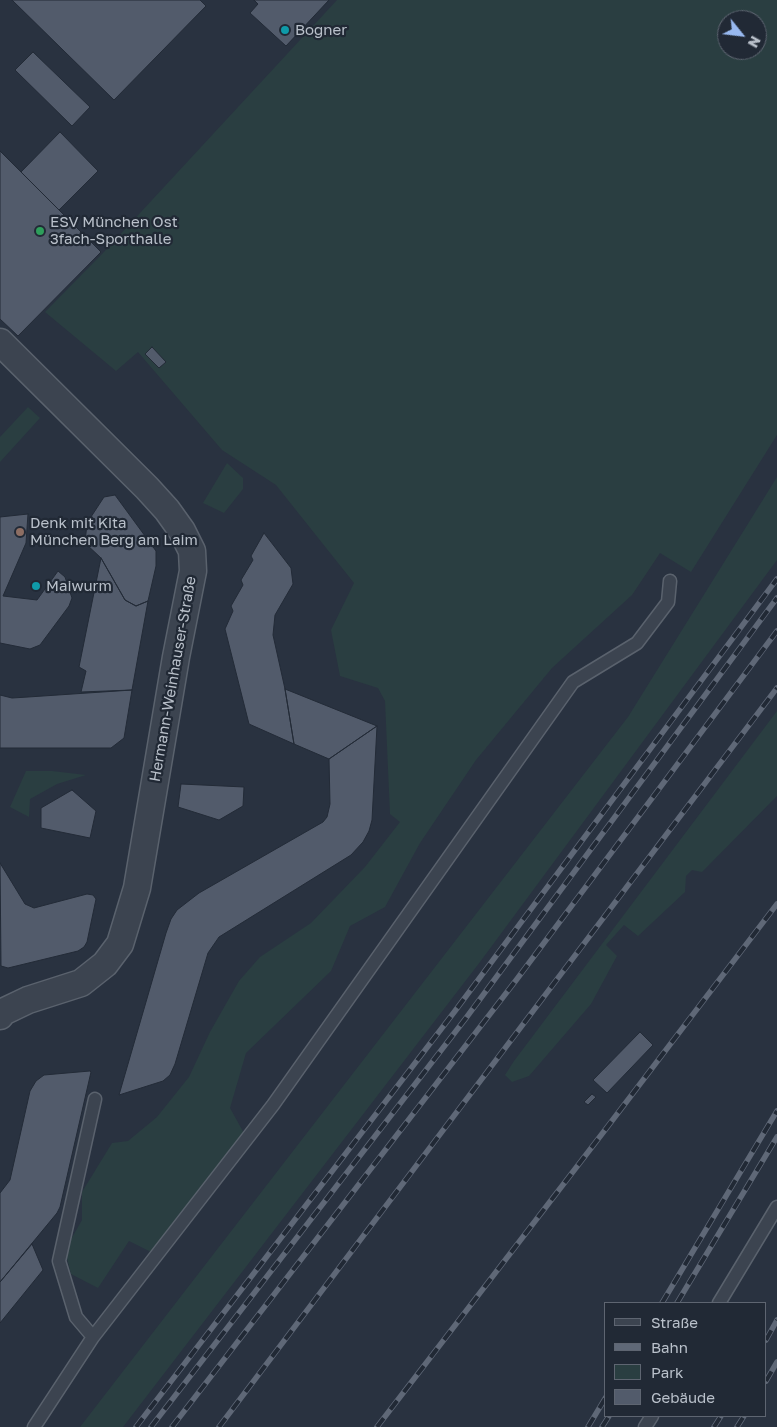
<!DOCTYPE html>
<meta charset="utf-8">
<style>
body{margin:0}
#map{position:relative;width:777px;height:1427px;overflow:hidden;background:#293240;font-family:"Golos Text",sans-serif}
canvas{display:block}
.legend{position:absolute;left:604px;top:1302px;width:162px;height:115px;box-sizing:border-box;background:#212935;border:1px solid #5e6571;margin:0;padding:6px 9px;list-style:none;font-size:15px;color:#b9c0ca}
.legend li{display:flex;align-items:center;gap:10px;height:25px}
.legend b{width:25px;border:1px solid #5e6571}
.north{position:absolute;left:717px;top:10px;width:50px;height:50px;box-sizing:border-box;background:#212935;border:1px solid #5e6571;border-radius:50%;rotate:119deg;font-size:14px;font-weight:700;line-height:20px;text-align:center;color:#b9c0ca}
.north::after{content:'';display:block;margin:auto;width:18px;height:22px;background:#98b9f0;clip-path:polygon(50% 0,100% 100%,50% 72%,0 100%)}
</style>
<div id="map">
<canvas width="777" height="1427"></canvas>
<ul class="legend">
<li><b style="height:6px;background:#3c4450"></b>Straße</li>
<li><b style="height:6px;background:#5f6877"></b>Bahn</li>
<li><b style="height:14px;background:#2a3e41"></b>Park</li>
<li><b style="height:14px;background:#525b6b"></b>Gebäude</li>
</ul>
<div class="north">N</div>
</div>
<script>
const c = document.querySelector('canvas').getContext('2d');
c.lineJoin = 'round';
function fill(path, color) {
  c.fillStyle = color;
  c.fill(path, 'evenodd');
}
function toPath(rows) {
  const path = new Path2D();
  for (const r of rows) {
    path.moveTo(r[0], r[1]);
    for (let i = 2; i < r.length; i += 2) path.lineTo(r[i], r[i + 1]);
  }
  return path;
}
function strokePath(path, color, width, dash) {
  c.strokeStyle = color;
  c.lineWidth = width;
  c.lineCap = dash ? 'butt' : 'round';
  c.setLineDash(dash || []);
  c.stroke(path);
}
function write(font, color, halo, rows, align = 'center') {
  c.font = font + ' "Golos Text",sans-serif';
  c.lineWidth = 4.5;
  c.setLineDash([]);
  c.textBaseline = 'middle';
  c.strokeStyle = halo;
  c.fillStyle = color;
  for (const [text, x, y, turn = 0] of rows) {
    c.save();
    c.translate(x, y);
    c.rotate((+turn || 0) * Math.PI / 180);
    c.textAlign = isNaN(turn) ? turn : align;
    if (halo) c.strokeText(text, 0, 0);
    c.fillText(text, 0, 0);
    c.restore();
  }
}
fill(toPath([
 [337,0,777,0,777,435,691,572,660,553,632,595,552,668,476,760,420,843,385,907,350,926,331,971,246,1053,230,1108,245,1135,153,1253,129,1241,98,1288,71,1274,65,1250,82,1220,82,1192,112,1143,128,1141,157,1117,189,1077,210,1032,239,981,260,957,311,923,365,867,400,822,390,814,385,701,378,688,340,676,331,630,354,583,276,485,222,450,138,352,116,371,45,312,103,253],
 [727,20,757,20,757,50,727,50],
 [28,407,40,418,0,462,0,437],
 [227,463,243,478,243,489,224,513,203,503],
 [777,477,777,560,480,962,123,1427,80,1427,628,717],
 [777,711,777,796,702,872,692,870,686,876,685,892,638,936,624,925,606,945,617,956,591,1004,529,1076,512,1082,505,1075,514,1061],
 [26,771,52,771,86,775,57,784,30,799,29,817,10,807]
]), '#2a3e41');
const building = toPath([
 [12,0,200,0,206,6,114,100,12,0],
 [254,0,329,0,286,46,250,13,258,4,254,0],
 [33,52,90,107,72,126,15,70,33,52],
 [60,132,98,171,59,210,21,172,60,132],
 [0,151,101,252,18,336,0,319,0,151],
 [152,347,166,362,159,368,145,354,152,347],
 [115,495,156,551,156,566,148,601,136,606,125,600,101,558,85,543,87,523,104,497,115,495],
 [28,514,26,543,3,596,37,600,58,571,65,577,72,598,69,606,40,645,30,649,0,643,0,517,28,514],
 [264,533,291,568,293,584,275,615,273,635,285,689,294,744,249,724,225,629,233,611,231,606,243,585,241,580,253,560,251,556,264,533],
 [101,558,125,600,136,606,148,601,132,690,81,692,86,671,79,667,101,558],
 [285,689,377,726,329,759,294,744,285,689],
 [132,690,124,738,111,748,0,748,0,695,12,698,28,697,132,690],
 [377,726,372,820,369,831,363,842,351,855,219,937,208,953,175,1064,170,1075,163,1081,119,1095,166,933,171,919,177,910,199,893,323,822,327,817,330,804,329,759,377,726],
 [181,784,244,787,243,806,219,820,178,807,181,784],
 [72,790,96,811,90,838,41,828,41,808,72,790],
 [0,863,25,904,34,908,87,894,93,895,96,899,87,942,84,947,78,951,8,968,1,966,0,863],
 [640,1032,653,1045,607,1093,593,1080,640,1032],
 [90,1071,91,1072,60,1207,57,1213,0,1282,0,1193,10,1180,30,1091,36,1081,44,1075,90,1071],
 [592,1094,596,1097,588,1105,584,1102,592,1094],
 [32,1244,43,1270,0,1323,0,1282,32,1244]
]);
fill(building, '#525b6b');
strokePath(building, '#232b37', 1);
const service = toPath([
 [719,1303,777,1207],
 [93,1337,76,1317,59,1261,95,1099],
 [34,1427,93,1337,273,1105,573,682,637,643,668,602,670,581],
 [645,1427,652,1416]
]);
const minor = toPath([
 [0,342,147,488,167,510,182,531,192,551,193,571,176,657,137,888,120,944,105,964,81,983,28,1000,3,1012,0,1016]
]);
strokePath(service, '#5a626d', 15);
strokePath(minor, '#5a626d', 29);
strokePath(service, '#3c4450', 12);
strokePath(minor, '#3c4450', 26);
const rail = toPath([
 [662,1303,777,1111],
 [677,1303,777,1137],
 [766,1340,777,1320],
 [766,1381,777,1362],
 [136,1427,455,1011,777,579],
 [151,1427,466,1018,777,598],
 [172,1427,517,979,777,631],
 [219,1427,777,688],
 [377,1427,605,1130,777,904],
 [588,1427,606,1397],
 [602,1427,609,1416],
 [714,1427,721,1416],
 [737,1427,744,1416]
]);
strokePath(rail, '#5f6877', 5.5);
strokePath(rail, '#212935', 4, [11]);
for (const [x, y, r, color] of [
 [285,30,5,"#0f9aa8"],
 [40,231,5,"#2e9e5b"],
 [20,532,5,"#8d6e63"],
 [36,586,5,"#0f9aa8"]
]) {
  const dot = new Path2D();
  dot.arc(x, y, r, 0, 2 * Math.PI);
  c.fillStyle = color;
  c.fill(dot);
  strokePath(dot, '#212935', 2);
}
write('15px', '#b9c0ca', '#212935', [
 ["Bogner",295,30],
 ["ESV München Ost",50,222],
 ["3fach-Sporthalle",50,239],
 ["Denk mit Kita",30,523],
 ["München Berg am Laim",30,540],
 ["Maiwurm",46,586]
], 'left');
write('15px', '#b9c0ca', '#212935', [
 ["Hermann-Weinhauser-Straße",173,679,-80]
]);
</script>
